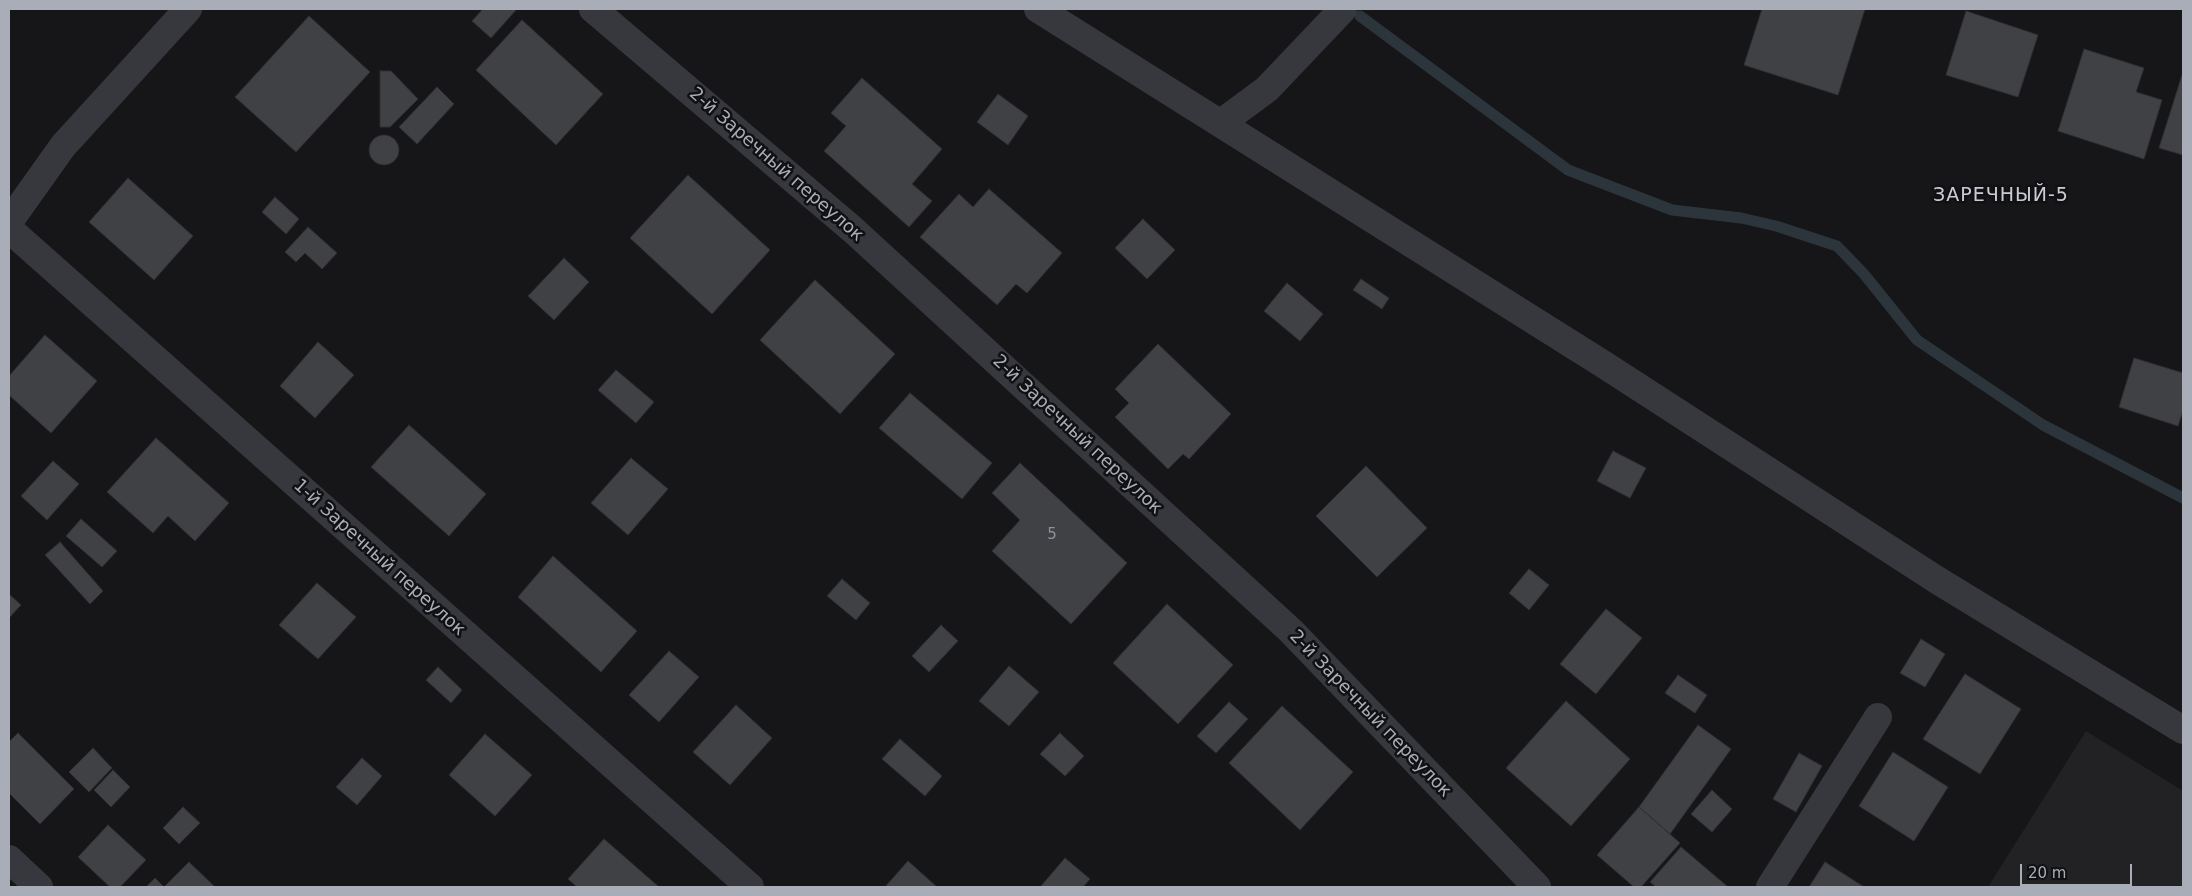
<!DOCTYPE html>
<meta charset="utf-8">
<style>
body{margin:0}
#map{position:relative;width:2192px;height:896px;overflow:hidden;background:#161618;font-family:"DejaVu Sans",sans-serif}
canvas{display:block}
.frame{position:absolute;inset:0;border:10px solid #a8adb8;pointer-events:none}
.scale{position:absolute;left:2020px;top:864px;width:112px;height:22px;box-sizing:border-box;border:2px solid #a8adb8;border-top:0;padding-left:6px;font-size:15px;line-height:18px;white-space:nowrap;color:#a8adb8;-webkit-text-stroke:4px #111113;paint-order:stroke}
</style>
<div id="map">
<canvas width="2192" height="896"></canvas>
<div class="frame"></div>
<div class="scale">20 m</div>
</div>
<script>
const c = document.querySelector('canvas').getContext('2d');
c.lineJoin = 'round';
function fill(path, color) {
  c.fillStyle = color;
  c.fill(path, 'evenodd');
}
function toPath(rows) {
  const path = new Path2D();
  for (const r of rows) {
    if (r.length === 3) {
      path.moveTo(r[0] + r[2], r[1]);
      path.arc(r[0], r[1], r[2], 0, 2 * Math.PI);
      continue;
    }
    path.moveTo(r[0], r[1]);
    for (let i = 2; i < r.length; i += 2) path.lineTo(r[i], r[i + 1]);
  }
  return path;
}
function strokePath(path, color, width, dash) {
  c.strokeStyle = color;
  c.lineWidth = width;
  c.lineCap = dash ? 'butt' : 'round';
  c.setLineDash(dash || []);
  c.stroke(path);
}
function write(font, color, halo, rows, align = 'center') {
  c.font = font + ' "DejaVu Sans",sans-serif';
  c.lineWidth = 5;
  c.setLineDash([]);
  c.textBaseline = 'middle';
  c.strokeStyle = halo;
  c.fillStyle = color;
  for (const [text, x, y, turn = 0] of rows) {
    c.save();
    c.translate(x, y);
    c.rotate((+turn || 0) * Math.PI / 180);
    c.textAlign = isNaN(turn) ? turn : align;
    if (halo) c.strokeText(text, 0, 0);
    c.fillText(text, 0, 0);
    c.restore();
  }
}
fill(toPath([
 [2086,731,2183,791,2183,887,1988,887]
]), '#222225');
strokePath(toPath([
 [1360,16,1568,170,1672,210,1741,218,1776,226,1837,246,1864,274,1917,340,2043,425,2183,498]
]), '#2c353c', 11);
const building = toPath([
 [483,9,515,9,516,10,491,38,472,21,483,9],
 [1762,9,1865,9,1838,95,1744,65,1762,9],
 [1966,11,2038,35,2018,97,1946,75,1966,11],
 [309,16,370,72,296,152,235,97,309,16],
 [522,20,603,94,556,145,476,70,522,20],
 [2084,49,2144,68,2136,92,2162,100,2144,159,2058,131,2084,49],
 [380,71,391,71,418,99,390,127,380,127,380,71],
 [2183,72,2183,155,2159,148,2183,72],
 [862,78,942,149,912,184,932,201,909,227,824,151,846,126,831,113,862,78],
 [437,87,454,104,417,144,399,127,437,87],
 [998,94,1028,116,1008,145,977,122,998,94],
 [384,150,15],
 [688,175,770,250,712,314,630,238,688,175],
 [128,178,193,236,154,280,89,222,128,178],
 [989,189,1062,253,1027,293,1016,284,997,305,920,237,959,194,973,207,989,189],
 [275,197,299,219,286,234,262,212,275,197],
 [1143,219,1175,250,1147,279,1115,248,1143,219],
 [308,227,337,253,322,269,305,253,296,262,285,252,308,227],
 [564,258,589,282,554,320,528,296,564,258],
 [1361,279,1389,298,1382,309,1353,290,1361,279],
 [815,280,895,354,840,414,760,340,815,280],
 [1287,283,1323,314,1300,341,1264,311,1287,283],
 [45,335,97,381,51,433,9,395,9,376,45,335],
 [318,342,354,375,315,418,280,386,318,342],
 [1158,344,1231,414,1189,459,1183,454,1168,469,1115,417,1129,403,1115,389,1158,344],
 [2134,358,2183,373,2183,410,2178,426,2119,407,2134,358],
 [616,370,654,402,636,423,598,390,616,370],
 [910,393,992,463,962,499,879,428,910,393],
 [409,425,486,494,449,536,371,467,409,425],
 [156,438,229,503,195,541,168,516,153,533,107,492,156,438],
 [1613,451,1646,468,1630,498,1597,481,1613,451],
 [631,458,668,489,628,535,591,503,631,458],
 [53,461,79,484,47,520,21,496,53,461],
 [1020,463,1127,563,1071,624,992,551,1020,520,992,493,1020,463],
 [1366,466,1427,528,1377,577,1316,516,1366,466],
 [81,519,117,551,102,567,66,536,81,519],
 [60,542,103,591,90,604,45,555,60,542],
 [553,556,637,631,601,672,518,597,553,556],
 [1529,569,1549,585,1529,610,1509,593,1529,569],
 [842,579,870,603,856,620,827,596,842,579],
 [317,583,356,617,318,659,279,625,317,583],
 [9,594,21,605,9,618,9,594],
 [1167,604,1233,665,1178,724,1113,663,1167,604],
 [1606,609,1642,638,1596,694,1560,664,1606,609],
 [941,625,958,641,929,672,912,656,941,625],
 [1921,639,1945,654,1925,687,1900,673,1921,639],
 [669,651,699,677,659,722,629,695,669,651],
 [1009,666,1039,692,1009,726,979,701,1009,666],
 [438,667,462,690,451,703,426,680,438,667],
 [1965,674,2021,709,1980,774,1923,739,1965,674],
 [1678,675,1707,695,1695,713,1665,693,1678,675],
 [1566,701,1630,759,1571,826,1506,768,1566,701],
 [1229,702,1248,719,1216,753,1197,736,1229,702],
 [736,705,772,738,730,785,693,752,736,705],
 [1282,706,1353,772,1300,830,1229,763,1282,706],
 [1698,725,1731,749,1670,834,1639,807,1698,725],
 [18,733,74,789,40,824,9,793,9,742,18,733],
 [1060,733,1084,756,1065,776,1040,754,1060,733],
 [485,734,532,775,495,816,449,775,485,734],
 [900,739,942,776,925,796,882,759,900,739],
 [93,748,112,768,89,792,69,772,93,748],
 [1893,752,1948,787,1914,841,1859,806,1893,752],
 [1799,753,1822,766,1796,812,1773,799,1799,753],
 [362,758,382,776,357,805,336,787,362,758],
 [113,770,130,787,111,807,94,790,113,770],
 [1712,790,1732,809,1712,832,1691,814,1712,790],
 [183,807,200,823,179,844,163,828,183,807],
 [1639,807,1680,843,1641,887,1634,887,1597,855,1639,807],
 [108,825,146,860,120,887,110,887,78,857,108,825],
 [604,839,659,887,577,887,568,879,604,839],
 [1681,847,1728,887,1656,887,1650,882,1681,847],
 [1065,858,1090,879,1083,887,1043,887,1041,886,1065,858],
 [908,861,937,887,885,887,908,861],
 [189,862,215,887,146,887,155,878,164,887,189,862],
 [1825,862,1864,887,1809,887,1825,862]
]);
fill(building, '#404145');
strokePath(building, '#303034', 1);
strokePath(toPath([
 [593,9,852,229,1291,631,1537,887],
 [1038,9,1603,364,1937,580,2183,730],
 [1221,123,1267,89,1343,9],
 [9,222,63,146,188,9],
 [9,229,750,887],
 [9,859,39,887],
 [1770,887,1878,717]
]), '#37383d', 28);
write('15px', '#8e929b', null, [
 ["5",1052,535]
]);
write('18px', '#a8adb8', '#111113', [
 ["2-й Заречный переулок",776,165,41],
 ["2-й Заречный переулок",1077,435,43],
 ["1-й Заречный переулок",379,558,42],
 ["2-й Заречный переулок",1370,714,46]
]);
c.letterSpacing = '1px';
write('19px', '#c9ccd4', '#111113', [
 ["ЗАРЕЧНЫЙ-5",2001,196]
]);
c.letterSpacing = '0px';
</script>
